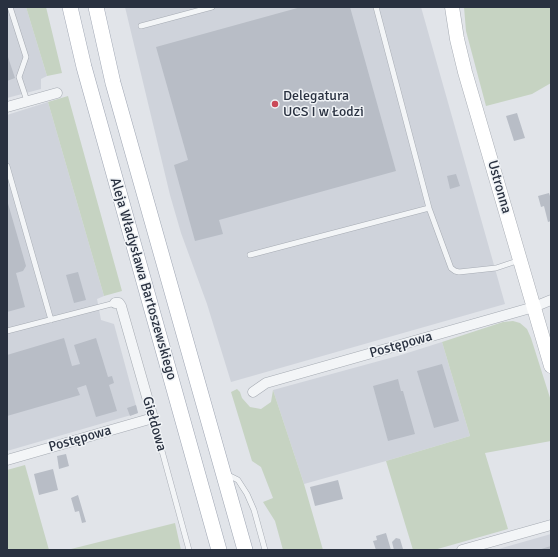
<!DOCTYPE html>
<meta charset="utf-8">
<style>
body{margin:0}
#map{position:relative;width:558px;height:557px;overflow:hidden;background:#e1e4e9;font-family:Signika,sans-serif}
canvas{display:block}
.frame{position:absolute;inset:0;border:8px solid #293140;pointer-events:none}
</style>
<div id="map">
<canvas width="558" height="557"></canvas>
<div class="frame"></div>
</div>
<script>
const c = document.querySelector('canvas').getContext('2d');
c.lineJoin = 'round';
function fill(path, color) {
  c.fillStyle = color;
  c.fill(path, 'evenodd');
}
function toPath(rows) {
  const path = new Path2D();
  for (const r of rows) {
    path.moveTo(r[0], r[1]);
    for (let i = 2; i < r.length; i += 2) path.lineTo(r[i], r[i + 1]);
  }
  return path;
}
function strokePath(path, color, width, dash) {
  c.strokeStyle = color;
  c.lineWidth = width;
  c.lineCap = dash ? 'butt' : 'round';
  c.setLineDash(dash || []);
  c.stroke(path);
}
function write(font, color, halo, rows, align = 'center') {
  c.font = font + ' Signika,sans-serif';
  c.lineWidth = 3;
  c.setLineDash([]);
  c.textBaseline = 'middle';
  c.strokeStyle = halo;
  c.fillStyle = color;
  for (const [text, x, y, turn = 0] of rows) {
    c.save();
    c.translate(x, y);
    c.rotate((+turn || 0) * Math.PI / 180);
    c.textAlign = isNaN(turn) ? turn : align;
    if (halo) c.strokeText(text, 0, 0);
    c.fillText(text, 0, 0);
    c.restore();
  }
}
fill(toPath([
 [7,7,26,7,47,76,41,79,41,89,7,98],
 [125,7,421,7,505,304,231,382,207,304,181,233,170,195],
 [48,102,104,296,97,299,101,320,114,324,138,413,7,451,7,115],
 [442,342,470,436,386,461,304,484,273,390,401,355],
 [551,534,551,550,496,550,502,548]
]), '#cfd3db');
fill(toPath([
 [26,7,46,7,62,73,47,76],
 [464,7,551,7,551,83,532,94,486,106,466,31],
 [68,96,122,291,104,296,48,102],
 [513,321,520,323,527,329,531,338,551,401,551,441,485,453,508,529,434,550,413,550,386,461,470,436,442,342,503,322],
 [237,389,240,392,242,398,250,407,261,409,271,402,273,390,304,484,323,550,283,550,275,521,263,502,273,498,261,467,252,461,231,392],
 [25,465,49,550,7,550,7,470],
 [175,523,181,550,67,550]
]), '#c6d3c2');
fill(toPath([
 [301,7,350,7,396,171,219,220,223,234,195,241,174,165,188,160,156,47],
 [7,54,15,78,7,81],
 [517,113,525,138,514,141,506,116],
 [456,174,460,186,450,189,447,176],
 [549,193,550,196,551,195,551,221,548,222,544,206,541,207,538,196],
 [7,200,26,266,23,271,16,273,25,307,7,312],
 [78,272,86,300,74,303,66,275],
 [64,338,72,366,80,364,74,345,96,338,108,377,112,376,114,383,109,385,117,411,96,417,86,385,77,388,80,395,7,416,7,355],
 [442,364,459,421,434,428,417,371],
 [398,379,401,391,403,391,415,434,388,441,373,386],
 [136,405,138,413,130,416,127,408],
 [66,454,69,466,59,469,57,456],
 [53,469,58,490,39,495,34,474],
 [338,480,343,499,315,506,310,487],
 [78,495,86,522,82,523,79,511,75,512,71,498],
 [386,533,391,550,376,550,373,541,377,540,376,536],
 [396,538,400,539,403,549,394,550,392,542],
 [551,546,551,550,538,550]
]), '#b8bdc6');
const lane = toPath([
 [10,7,26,57,19,77,27,101],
 [141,26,212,7],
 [7,166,51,320],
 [429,208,451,268,455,271,459,272,496,268,520,260],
 [250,255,429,208,376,7],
 [7,331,115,303],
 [153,418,189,550],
 [226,474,238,480,247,494,254,510,265,550]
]);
const street = toPath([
 [7,107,57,93],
 [253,392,266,383,534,307,551,300],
 [7,460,153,418,121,306,119,303,115,303],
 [462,550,551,525]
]);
const secondary = toPath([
 [452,7,457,39,465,72,551,366]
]);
const primary = toPath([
 [70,7,84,67,219,550],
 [96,7,113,83,245,550]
]);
strokePath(lane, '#a6abb3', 6);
strokePath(street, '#a6abb3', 11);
strokePath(secondary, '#a6abb3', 15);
strokePath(primary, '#a0a7b4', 16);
strokePath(lane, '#f3f5f7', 5);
strokePath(street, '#f3f5f7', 10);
strokePath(secondary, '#fff', 14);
strokePath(primary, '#fff', 15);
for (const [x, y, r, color] of [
 [275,104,4,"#ca4958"]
]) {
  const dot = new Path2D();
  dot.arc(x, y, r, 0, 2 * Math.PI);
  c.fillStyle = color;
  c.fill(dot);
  strokePath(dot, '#f0f3f6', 1.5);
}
write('14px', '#293140', '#f0f3f6', [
 ["Delegatura",283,96],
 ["UCS I w Łodzi",283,112]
], 'left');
write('14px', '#293140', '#f0f3f6', [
 ["Ustronna",499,187,74],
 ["Aleja Władysława Bartoszewskiego",143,279,74],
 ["Postępowa",401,345,-16],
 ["Giełdowa",154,424,74],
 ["Postępowa",80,439,-16]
]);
</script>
